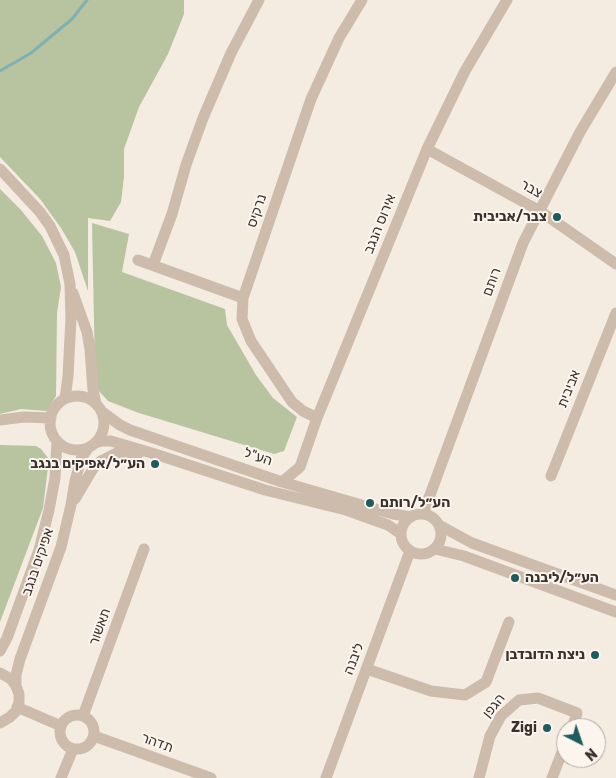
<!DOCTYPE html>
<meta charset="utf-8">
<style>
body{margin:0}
#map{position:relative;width:616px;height:778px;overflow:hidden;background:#f4ebe1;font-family:Rubik,sans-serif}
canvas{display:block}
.north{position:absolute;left:556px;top:718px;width:50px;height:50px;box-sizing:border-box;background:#fbf5ee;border:1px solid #aea6a0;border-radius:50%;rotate:139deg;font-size:14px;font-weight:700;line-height:20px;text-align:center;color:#3b302b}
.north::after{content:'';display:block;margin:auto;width:18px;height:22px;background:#1f5a5e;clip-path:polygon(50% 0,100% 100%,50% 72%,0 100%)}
</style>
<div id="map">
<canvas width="616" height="778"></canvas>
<div class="north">N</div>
</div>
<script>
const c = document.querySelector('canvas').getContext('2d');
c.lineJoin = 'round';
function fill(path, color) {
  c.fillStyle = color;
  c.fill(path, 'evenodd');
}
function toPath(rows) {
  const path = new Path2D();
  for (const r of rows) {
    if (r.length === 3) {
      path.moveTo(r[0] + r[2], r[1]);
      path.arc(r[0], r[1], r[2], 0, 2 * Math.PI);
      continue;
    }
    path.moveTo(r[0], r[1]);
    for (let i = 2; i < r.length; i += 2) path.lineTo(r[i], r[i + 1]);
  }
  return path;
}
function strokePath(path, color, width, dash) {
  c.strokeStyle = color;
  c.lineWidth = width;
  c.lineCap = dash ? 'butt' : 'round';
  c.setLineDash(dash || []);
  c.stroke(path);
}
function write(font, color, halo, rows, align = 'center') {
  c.font = font + ' Rubik,Heebo,sans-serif';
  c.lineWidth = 4;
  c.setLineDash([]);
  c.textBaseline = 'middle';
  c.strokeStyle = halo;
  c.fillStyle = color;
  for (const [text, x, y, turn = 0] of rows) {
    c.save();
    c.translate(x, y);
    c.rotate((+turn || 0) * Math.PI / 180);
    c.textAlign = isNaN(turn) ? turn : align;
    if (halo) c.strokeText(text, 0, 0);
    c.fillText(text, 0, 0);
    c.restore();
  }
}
fill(toPath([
 [0,0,184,0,184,14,168,54,139,107,124,149,124,177,121,202,110,221,88,218,88,291,75,252,61,228,40,199,0,157],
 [0,189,21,210,42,236,56,263,61,287,57,313,56,396,47,411,21,409,0,414],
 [92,223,129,234,122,272,225,309,227,325,256,375,273,398,297,417,284,451,274,454,139,413,108,401,97,389,95,371],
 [0,445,36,446,41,449,49,459,43,508,0,622]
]), '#b8c4a0');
strokePath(toPath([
 [0,71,31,53,72,19,87,0]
]), '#7fb0b2', 3);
strokePath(toPath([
 [427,149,540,211,616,264],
 [0,169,40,212,50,226,64,255,70,284,71,318,68,376,65,399],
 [138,260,243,298],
 [153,265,172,214,186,165,203,118,231,53,259,0],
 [73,293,87,332,90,349,93,390,96,404],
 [77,423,27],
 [101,411,120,425,130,430,282,482,393,514,411,517],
 [317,418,303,411,292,402,251,341,242,319,243,298,311,99,339,38,362,0],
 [0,420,24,417,51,418],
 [95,443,101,441,111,441,155,454,265,490,346,510,388,525,401,534],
 [551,476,616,313],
 [282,482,300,467,317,418,427,149,465,71,507,0],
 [75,499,94,467,101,461,117,453,139,453],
 [423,514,523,243,580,132,616,72],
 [421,534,20],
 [439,525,472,543,616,595],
 [435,549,464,556,616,612],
 [0,651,7,638,39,550,49,510,55,478,57,441],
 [367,669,431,691,465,695,486,682,509,622],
 [0,673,11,679,16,686,19,694,19,702,16,711,10,717,0,723],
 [16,686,16,675,20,659,61,547,71,505,75,481,81,459,88,448],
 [17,707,61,726],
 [77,732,17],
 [83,716,144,549],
 [94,736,211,778],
 [61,778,73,749],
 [326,778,410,551],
 [479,778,490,736,501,716,519,700,538,698,577,713,572,728],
 [552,778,566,742]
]), '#cdbbac', 11);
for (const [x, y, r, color] of [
 [557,217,5,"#1f5a5e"],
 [155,464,5,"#1f5a5e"],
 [370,503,5,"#1f5a5e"],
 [515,578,5,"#1f5a5e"],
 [595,655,5,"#1f5a5e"],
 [547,728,5,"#1f5a5e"]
]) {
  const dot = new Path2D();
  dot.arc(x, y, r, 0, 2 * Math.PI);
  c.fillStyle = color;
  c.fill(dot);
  strokePath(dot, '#fbf5ee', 2);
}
write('14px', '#3b302b', '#fbf5ee', [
 ["צבר",531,189,29],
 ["נרקיס",257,211,-71],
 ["אירוס הנגב",380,224,-68],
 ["רותם",492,282,-70],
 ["אביבית",569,389,-68],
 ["הע\"ל",258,457,19],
 ["אפיקים בנגב",38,562,-71],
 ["תאשור",100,627,-70],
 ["ליבנה",354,659,-69],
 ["הגפן",494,706,-51],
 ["תדהר",157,743,20]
]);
write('bold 14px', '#3b302b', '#fbf5ee', [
 ["צבר/אביבית",547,217],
 ["הע״ל/אפיקים בנגב",145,464],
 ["הע״ל/רותם",380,503,"left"],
 ["הע״ל/ליבנה",525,578,"left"],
 ["ניצת הדובדבן",585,655],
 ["Zigi",537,728]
], 'right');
</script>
